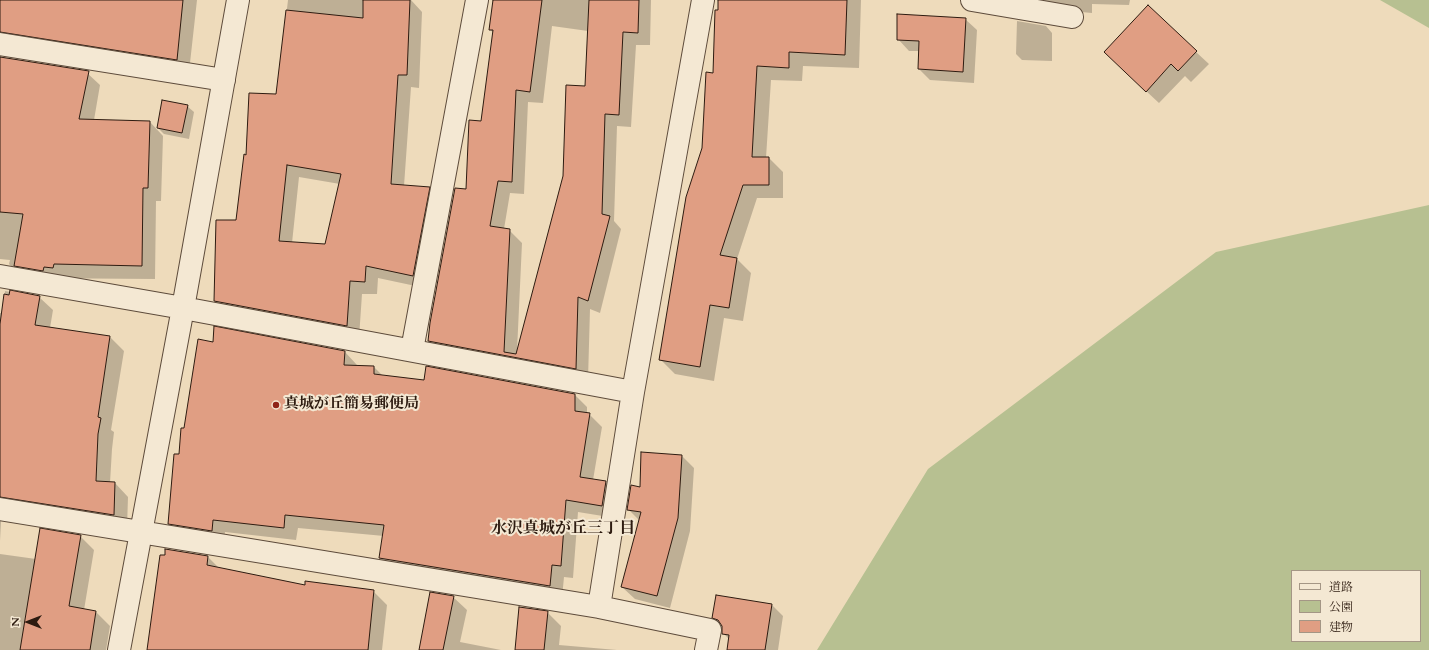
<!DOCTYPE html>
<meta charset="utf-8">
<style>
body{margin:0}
#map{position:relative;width:1429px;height:650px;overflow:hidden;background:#eedbbb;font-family:Cardo,"Noto Serif JP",serif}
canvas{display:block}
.legend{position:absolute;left:1291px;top:570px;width:130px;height:72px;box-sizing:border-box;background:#f4e8d3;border:1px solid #a49685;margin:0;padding:5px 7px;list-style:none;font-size:12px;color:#2d1b10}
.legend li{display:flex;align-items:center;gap:8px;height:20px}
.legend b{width:20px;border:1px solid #a49685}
.north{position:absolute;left:8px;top:602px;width:40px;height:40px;-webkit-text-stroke:3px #f4e8d3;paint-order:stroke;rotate:270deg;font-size:11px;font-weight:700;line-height:16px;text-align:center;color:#2d1b10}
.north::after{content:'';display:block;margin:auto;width:14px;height:18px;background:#2d1b10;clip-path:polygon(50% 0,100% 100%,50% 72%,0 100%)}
</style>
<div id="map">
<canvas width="1429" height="650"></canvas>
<ul class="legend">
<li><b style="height:5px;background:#f4e8d3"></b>道路</li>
<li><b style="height:11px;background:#b7c091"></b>公園</li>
<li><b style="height:11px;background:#e09e83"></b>建物</li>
</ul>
<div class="north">N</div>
</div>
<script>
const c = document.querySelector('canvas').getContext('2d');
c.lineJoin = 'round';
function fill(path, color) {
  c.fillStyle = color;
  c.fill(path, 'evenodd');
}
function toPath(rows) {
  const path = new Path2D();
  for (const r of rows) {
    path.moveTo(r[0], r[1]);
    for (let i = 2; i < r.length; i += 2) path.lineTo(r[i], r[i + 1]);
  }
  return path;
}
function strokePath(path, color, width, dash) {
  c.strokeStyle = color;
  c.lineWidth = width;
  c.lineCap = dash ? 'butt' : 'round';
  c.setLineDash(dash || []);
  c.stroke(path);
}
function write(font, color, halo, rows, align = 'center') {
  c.font = font + ' Cardo,"Noto Serif JP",serif';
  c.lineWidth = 4;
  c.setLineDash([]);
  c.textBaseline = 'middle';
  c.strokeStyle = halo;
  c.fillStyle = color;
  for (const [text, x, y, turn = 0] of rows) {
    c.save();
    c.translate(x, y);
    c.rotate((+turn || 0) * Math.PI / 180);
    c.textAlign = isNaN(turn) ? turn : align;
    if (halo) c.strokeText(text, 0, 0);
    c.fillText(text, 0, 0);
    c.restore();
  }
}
fill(toPath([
 [1380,0,1429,0,1429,28],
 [1429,205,1429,650,817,650,928,469,1216,252],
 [1292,571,1420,571,1420,641,1292,641]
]), '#b7c091');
fill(toPath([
 [0,0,113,0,104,59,3,50,1,58,86,72,100,85,94,120,150,122,163,136,161,201,156,201,155,279,22,278,9,264,10,260,0,259],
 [145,0,197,0,189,72,148,65,135,53],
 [288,0,411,0,422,12,419,88,411,87,404,186,429,188,442,200,425,288,378,278,377,294,362,294,359,338,228,313,215,301,237,221,247,156,277,95],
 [299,177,340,184,326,245,292,243],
 [494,0,651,0,650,45,636,45,631,127,617,126,614,221,621,229,600,313,590,309,588,380,442,353,429,341,467,190,482,122,494,33,490,30],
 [552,26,588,31,586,87,564,177,517,351,522,243,509,230,504,229,510,193,524,194,528,102,543,103],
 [719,0,861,0,859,68,803,66,802,81,771,80,766,158,769,158,783,172,783,198,757,198,737,259,751,273,743,321,724,318,714,381,675,374,661,360,703,148,714,74],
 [1023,0,1130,0,1129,5,1092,4,1092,13,1059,10],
 [965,19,977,30,974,83,930,80,919,69,919,51,909,51,898,39],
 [1017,21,1046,26,1052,33,1052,61,1022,60,1016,54],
 [1196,52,1209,64,1191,82,1185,76,1159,103,1118,65],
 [187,106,194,112,189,139,164,134,158,128],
 [5,291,39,297,53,310,50,328,110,337,124,351,111,430,114,432,112,449,110,483,115,483,128,497,127,528,3,512,1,522,0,541,0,313,3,313],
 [214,343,345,352,357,365,357,366,374,367,383,376,575,395,587,407,587,414,589,414,602,427,593,480,606,482,618,495,615,518,578,512,573,578,564,577,562,598,393,571,380,558,384,536,298,528,296,540,225,532,224,543,181,536,169,523,179,456,185,429],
 [682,456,694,468,690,531,670,608,635,599,622,587,640,521,628,509,640,488],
 [80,536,94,550,84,610,96,612,110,626,106,650,0,650,0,554,36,559],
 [208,557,220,569,306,587,373,591,387,605,382,650,148,650],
 [453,597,467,610,460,642,501,650,420,650],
 [772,605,783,616,778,650,728,650,730,640,723,633,723,627,713,617],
 [547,612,561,626,559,645,617,650,516,650]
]), '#0003');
const building = toPath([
 [0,0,183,0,177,60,0,32,0,0],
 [363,0,410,0,407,75,398,75,391,184,430,187,413,276,366,266,365,282,350,281,347,326,214,301,216,220,236,220,244,154,246,155,249,93,276,94,286,10,363,18,363,0],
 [287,165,341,174,325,244,279,241,287,165],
 [493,0,542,0,530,92,516,90,512,182,498,181,490,226,510,229,504,352,516,354,563,176,566,85,585,86,589,0,639,0,638,33,623,32,619,115,605,114,602,214,610,216,588,301,578,297,576,369,428,341,430,323,455,188,466,189,469,120,481,121,493,30,489,30,493,0],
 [718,0,847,0,845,55,789,52,789,68,757,66,752,157,769,157,769,185,743,185,720,255,737,258,729,308,710,305,700,367,659,360,686,197,702,148,706,72,713,73,715,10,718,10,718,0],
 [1148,5,1197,51,1178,71,1171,64,1146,92,1104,52,1148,5],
 [897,14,966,18,963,72,918,69,919,41,897,40,897,14],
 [0,57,89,71,79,119,150,121,148,188,143,188,142,266,54,264,53,268,44,267,43,271,14,266,23,214,0,212,0,57],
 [162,100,188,105,182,133,157,128,162,100],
 [10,290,40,296,35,325,110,336,98,417,101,418,98,434,96,481,115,482,114,515,0,497,0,324,4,294,9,295,10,290],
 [214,326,345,351,344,365,374,366,374,374,424,380,426,366,575,394,575,411,590,413,580,477,606,481,602,506,566,500,561,566,552,565,550,586,379,558,384,525,285,515,284,528,213,520,212,531,168,524,174,454,179,454,181,428,184,428,198,339,213,342,214,326],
 [641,452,682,455,678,518,657,596,621,587,641,512,627,510,631,485,640,487,641,452],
 [40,528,81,535,69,606,96,611,90,650,20,650,40,528],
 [165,549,208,556,207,565,305,585,305,581,374,590,368,650,147,650,160,555,165,555,165,549],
 [430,592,454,596,443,650,419,650,430,592],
 [716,595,772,604,765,650,727,650,729,635,722,634,722,626,718,620,712,618,716,595],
 [519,607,548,611,544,650,515,650,519,607]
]);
fill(building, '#e09e83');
strokePath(building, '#2d1b10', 1);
const street = toPath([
 [703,0,633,392,599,607,710,630,706,650],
 [972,0,1072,17],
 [0,44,224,80],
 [0,276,183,308,633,392],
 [412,350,477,0],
 [0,509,599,607],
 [119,650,183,308,238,0]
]);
strokePath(street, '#5d4b3b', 24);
strokePath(street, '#f4e8d3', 22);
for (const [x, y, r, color] of [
 [276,405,4,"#8f2418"]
]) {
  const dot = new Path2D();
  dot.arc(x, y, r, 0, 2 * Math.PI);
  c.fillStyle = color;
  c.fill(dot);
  strokePath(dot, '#f4e8d3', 1.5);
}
write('bold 15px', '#2d1b10', '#f4e8d3', [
 ["真城が丘簡易郵便局",284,405]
], 'left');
write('bold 16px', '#2d1b10', '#f4e8d3', [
 ["水沢真城が丘三丁目",563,529]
]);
</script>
